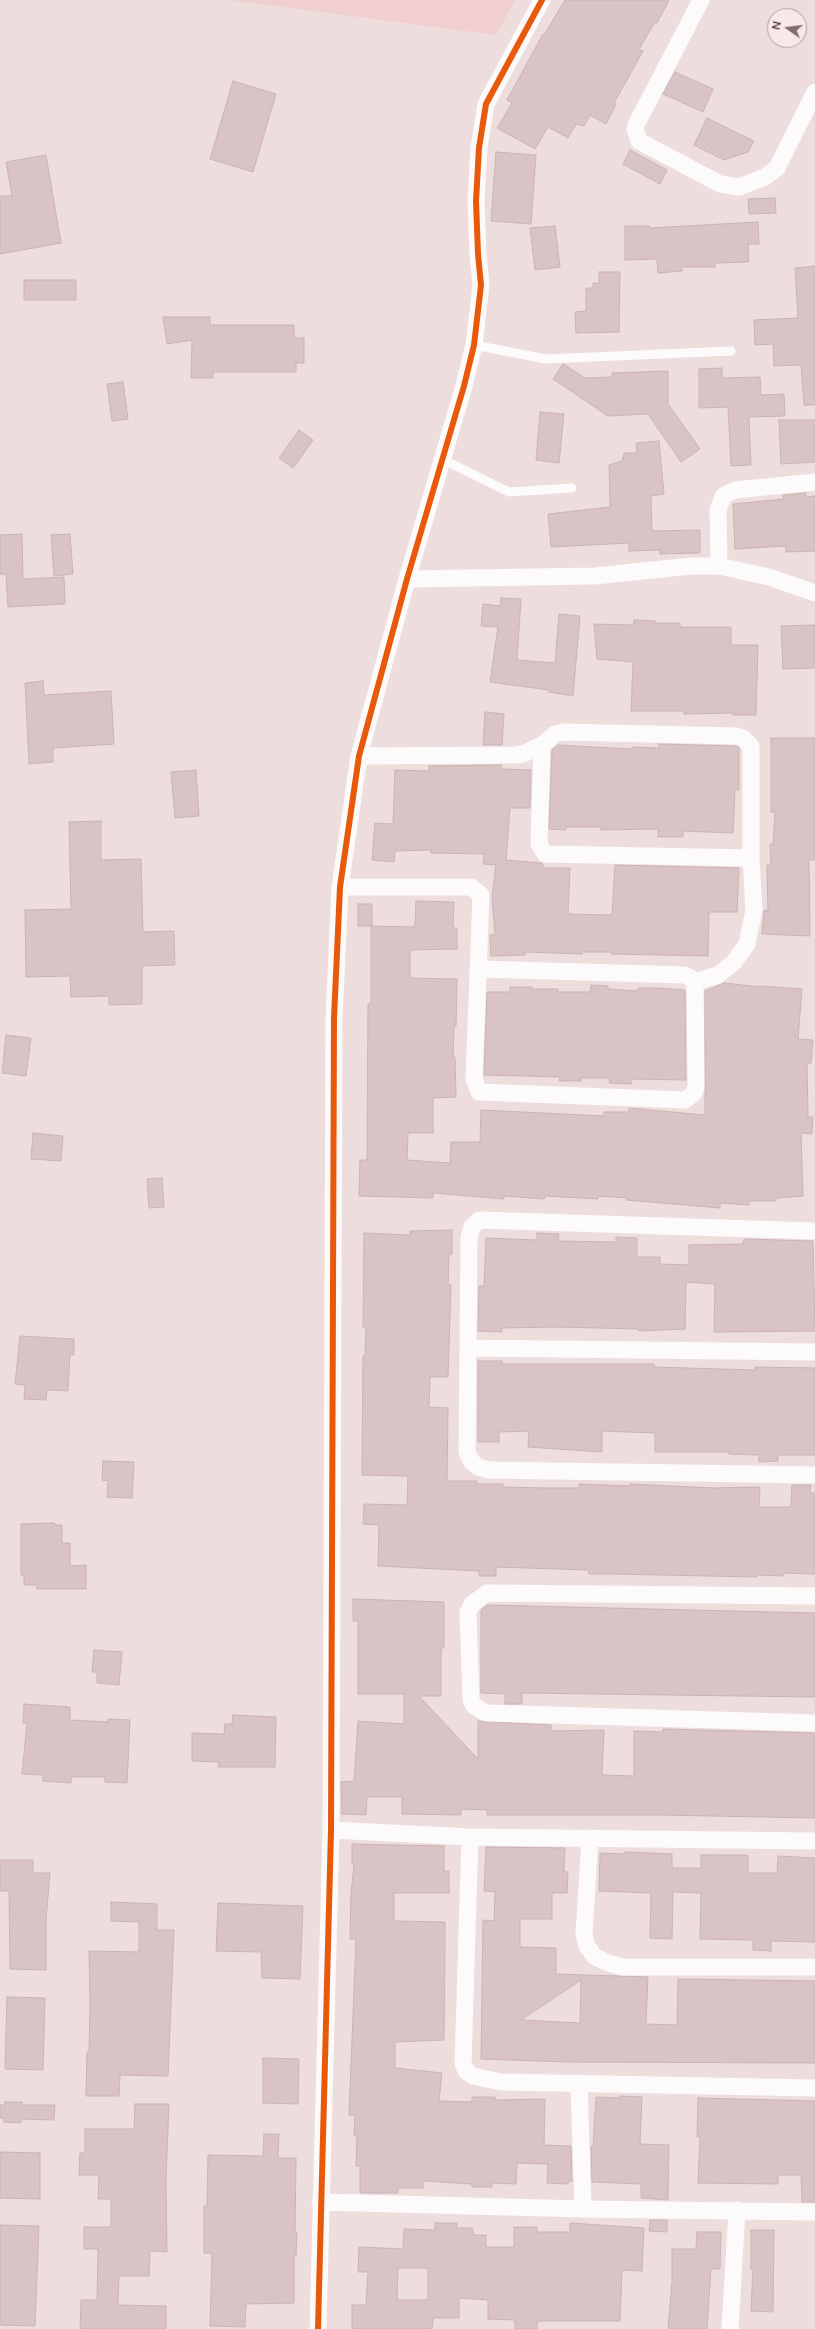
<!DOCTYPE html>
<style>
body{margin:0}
#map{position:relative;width:815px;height:2329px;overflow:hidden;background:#edd;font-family:Mulish,sans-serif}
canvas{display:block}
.north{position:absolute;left:767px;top:8px;width:40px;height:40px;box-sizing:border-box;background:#f8e8e8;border:1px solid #b29d9e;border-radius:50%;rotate:284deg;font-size:11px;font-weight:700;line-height:16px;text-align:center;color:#4a2d2e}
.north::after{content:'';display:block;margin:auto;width:14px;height:18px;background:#836b6b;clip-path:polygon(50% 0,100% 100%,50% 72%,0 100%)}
</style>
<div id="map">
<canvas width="815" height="2329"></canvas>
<div class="north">N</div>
</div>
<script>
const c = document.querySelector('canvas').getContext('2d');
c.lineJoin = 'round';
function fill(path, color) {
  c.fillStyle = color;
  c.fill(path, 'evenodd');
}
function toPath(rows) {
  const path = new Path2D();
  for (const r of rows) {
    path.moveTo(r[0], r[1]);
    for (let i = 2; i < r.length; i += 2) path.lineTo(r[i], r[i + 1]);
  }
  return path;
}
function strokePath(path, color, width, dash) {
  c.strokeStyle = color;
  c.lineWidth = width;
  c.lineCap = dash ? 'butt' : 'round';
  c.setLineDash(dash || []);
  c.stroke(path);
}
fill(toPath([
 [230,0,515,0,496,35]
]), '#f2cfcf');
const building = toPath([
 [565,0,669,0,657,23,655,22,639,49,643,51,614,103,616,104,606,124,590,115,584,126,576,124,568,138,548,127,535,149,497,128,512,103,507,100,518,80,543,34,544,35,565,0],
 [675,72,713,89,703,112,663,94,675,72],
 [233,81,276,94,253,172,210,159,233,81],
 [707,118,754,141,748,152,724,160,694,145,707,118],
 [630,150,667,170,660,184,623,164,630,150],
 [496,152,536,155,531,224,491,221,496,152],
 [46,155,61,243,0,254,0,196,12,196,6,162,46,155],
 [775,198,776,213,749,214,748,199,775,198],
 [758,222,759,244,748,244,749,262,715,263,715,267,682,267,682,271,658,273,657,259,625,260,625,226,649,226,649,228,758,222],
 [555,226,560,267,535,270,530,228,555,226],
 [815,266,815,405,804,405,801,365,774,366,773,344,755,345,754,320,798,318,795,268,815,266],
 [599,272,620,272,619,332,576,333,575,312,586,311,586,288,593,288,593,283,599,283,599,272],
 [24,280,76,280,76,300,24,300,24,280],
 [163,317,210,317,210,325,294,325,294,338,304,338,304,363,296,363,296,372,213,372,213,378,191,378,192,340,167,344,163,317],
 [563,364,585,378,612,377,612,373,668,371,668,404,700,449,681,462,648,414,608,416,553,379,563,364],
 [722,368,722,378,760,377,761,395,784,394,785,416,749,417,751,465,731,466,728,407,699,408,699,369,722,368],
 [123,382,128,419,112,421,107,384,123,382],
 [540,412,564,414,559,463,536,460,540,412],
 [779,420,815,420,815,462,781,464,779,420],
 [299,430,313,440,293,468,279,458,299,430],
 [659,441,664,494,651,496,652,531,700,530,700,553,660,554,660,550,629,551,629,543,551,547,548,514,610,507,609,465,622,461,624,453,637,453,636,443,659,441],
 [806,493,806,497,815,496,815,551,786,552,786,546,735,549,733,504,784,499,783,495,806,493],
 [22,534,23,579,64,577,65,604,8,607,6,574,0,574,0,535,22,534],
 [70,534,73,574,54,576,51,535,70,534],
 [501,598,521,599,517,660,555,663,559,614,580,616,573,696,549,692,549,690,490,682,498,627,481,626,483,604,500,606,501,598],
 [634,620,655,621,655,623,680,623,680,627,731,627,731,645,758,645,756,715,733,715,733,713,684,714,684,711,631,711,633,662,597,659,594,624,633,625,634,620],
 [815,625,815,668,783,669,781,626,815,625],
 [43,681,44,695,111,691,114,744,53,748,53,762,29,764,25,683,43,681],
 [485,712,504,714,502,745,483,745,485,712],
 [771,738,815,738,815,860,809,860,810,936,762,934,764,910,768,911,767,865,771,865,770,844,773,844,775,812,771,812,771,738],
 [659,744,737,746,739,748,739,790,735,790,733,833,683,831,683,837,658,837,658,829,601,830,601,827,566,827,566,830,549,829,552,750,558,745,632,749,632,747,659,748,659,744],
 [501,765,501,769,531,770,530,808,510,808,506,860,540,863,543,864,543,868,570,868,568,914,612,915,615,865,739,868,737,912,709,912,708,956,612,954,612,952,582,952,582,954,525,952,525,955,491,956,490,935,495,934,492,897,496,865,483,864,484,854,431,853,431,850,395,851,394,862,372,860,375,823,393,824,395,770,429,771,429,766,501,765],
 [196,770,199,816,175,818,171,772,196,770],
 [101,821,101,860,141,859,143,932,174,931,175,965,142,966,142,1004,109,1005,109,996,71,997,70,976,26,977,25,910,71,909,69,822,101,821],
 [416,901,454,902,453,928,457,928,457,949,410,950,410,978,457,979,456,1026,454,1026,453,1057,455,1057,456,1097,433,1098,433,1133,408,1133,407,1160,450,1163,451,1142,480,1142,481,1110,604,1116,604,1112,629,1112,629,1108,705,1115,705,991,724,983,761,987,761,986,802,989,798,1039,813,1040,811,1063,807,1063,808,1117,813,1117,812,1134,801,1133,803,1196,776,1198,776,1201,749,1201,749,1205,720,1203,720,1208,626,1200,627,1198,598,1196,598,1199,545,1196,544,1199,504,1196,504,1199,433,1193,433,1198,359,1196,360,1160,367,1160,368,1004,371,1004,371,926,415,927,416,901],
 [358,904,372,904,372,926,358,926,358,904],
 [591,985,608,986,608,989,638,991,638,988,657,988,685,990,686,1080,631,1079,631,1084,609,1083,610,1078,581,1078,581,1081,559,1081,560,1077,484,1075,487,992,510,992,510,987,532,987,532,989,558,989,558,992,590,992,591,985],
 [6,1035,31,1038,26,1076,2,1073,6,1035],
 [33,1133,63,1136,61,1161,31,1159,33,1133],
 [162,1178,164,1207,149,1208,147,1179,162,1178],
 [452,1230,452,1254,449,1254,448,1285,451,1285,448,1377,430,1377,429,1407,448,1408,447,1481,477,1481,477,1484,503,1484,503,1487,545,1488,579,1488,579,1484,630,1486,630,1484,713,1488,760,1487,759,1507,791,1507,792,1485,811,1485,810,1493,815,1493,815,1574,783,1573,783,1576,757,1575,757,1577,612,1574,589,1574,588,1570,496,1567,496,1576,479,1576,479,1571,378,1566,379,1525,363,1524,364,1504,407,1505,408,1476,362,1475,363,1356,365,1356,366,1327,363,1327,364,1233,410,1235,410,1231,452,1230],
 [537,1233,559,1234,558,1241,616,1242,616,1237,637,1238,637,1257,660,1257,660,1264,689,1265,689,1245,743,1244,744,1239,813,1241,815,1331,714,1332,715,1284,686,1282,685,1329,639,1331,639,1329,557,1327,502,1328,502,1332,478,1331,479,1286,484,1286,486,1238,537,1240,537,1233],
 [20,1336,74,1339,74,1355,70,1354,68,1391,47,1390,46,1400,24,1399,25,1385,15,1384,20,1336],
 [478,1361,502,1361,502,1364,654,1364,654,1367,755,1370,755,1367,815,1368,815,1455,778,1455,778,1461,759,1462,759,1455,729,1454,729,1452,655,1452,655,1433,602,1431,602,1452,528,1447,529,1431,499,1432,499,1442,478,1442,478,1361],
 [103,1461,134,1462,132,1498,107,1497,108,1481,102,1480,103,1461],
 [54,1523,55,1525,62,1525,62,1543,70,1543,70,1566,86,1565,86,1589,37,1589,37,1585,24,1585,24,1575,21,1575,21,1524,54,1523],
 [353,1599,444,1602,444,1648,441,1648,441,1696,419,1696,478,1759,478,1721,551,1725,551,1731,604,1730,602,1775,634,1776,634,1731,663,1732,663,1729,815,1733,815,1818,660,1815,487,1815,487,1810,461,1809,461,1815,402,1814,402,1797,367,1797,366,1815,342,1814,341,1782,354,1781,358,1721,404,1724,404,1694,358,1694,358,1621,353,1621,353,1599],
 [487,1605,815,1613,815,1697,522,1693,522,1704,505,1704,505,1694,481,1693,481,1610,487,1605],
 [94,1650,122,1652,119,1685,97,1683,97,1672,92,1672,94,1650],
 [24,1704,70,1707,70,1720,108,1722,108,1719,130,1720,127,1783,105,1782,105,1777,71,1777,71,1783,43,1781,43,1775,22,1774,27,1723,23,1723,24,1704],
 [233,1715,276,1717,275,1767,218,1767,219,1762,192,1761,192,1733,224,1734,225,1724,232,1724,233,1715],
 [352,1844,444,1846,444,1871,449,1871,449,1893,394,1893,394,1921,445,1922,445,1947,444,2040,395,2042,395,2068,442,2073,439,2101,472,2102,472,2097,495,2097,495,2100,545,2099,544,2145,571,2146,572,2181,568,2181,568,2184,547,2183,548,2164,517,2163,516,2184,492,2183,492,2187,472,2187,472,2184,423,2181,423,2188,398,2188,398,2193,360,2193,360,2166,356,2166,357,2136,354,2136,355,2115,349,2115,356,1939,350,1939,351,1894,354,1864,352,1864,352,1844],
 [486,1847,565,1848,564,1872,568,1872,567,1893,552,1893,552,1919,520,1919,520,1947,556,1948,556,1974,648,1977,646,2024,677,2025,678,1979,815,1981,815,2063,568,2062,481,2059,483,1920,494,1921,495,1892,484,1891,486,1847],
 [581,1980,580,2023,521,2020,581,1980],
 [625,1852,672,1854,672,1868,701,1868,701,1855,748,1855,748,1873,777,1873,778,1856,815,1858,815,1942,771,1941,771,1951,753,1950,753,1940,700,1939,701,1893,673,1892,672,1939,650,1938,651,1893,599,1891,600,1853,625,1854,625,1852],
 [0,1860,33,1860,33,1873,50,1873,46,1919,46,1970,10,1969,9,1891,0,1891,0,1860],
 [111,1902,157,1904,157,1930,174,1930,168,2076,120,2075,119,2096,86,2096,87,2052,89,2052,90,2004,89,1951,139,1952,139,1922,111,1921,111,1902],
 [218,1903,303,1906,300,1979,262,1978,261,1952,216,1951,218,1903],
 [7,1997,45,1998,43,2070,5,2069,7,1997],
 [263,2058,299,2059,298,2104,263,2103,263,2058],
 [620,2096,642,2097,640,2144,669,2145,668,2200,641,2198,641,2184,592,2182,591,2146,593,2147,596,2097,620,2098,620,2096],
 [698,2098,815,2101,815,2202,802,2202,801,2175,778,2175,778,2184,698,2183,700,2137,697,2137,698,2098],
 [5,2102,22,2102,22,2105,55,2105,54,2120,21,2119,21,2123,4,2122,4,2118,0,2118,0,2105,5,2105,5,2102],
 [135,2104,169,2104,166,2179,167,2252,150,2251,149,2276,119,2276,118,2305,166,2306,166,2329,80,2329,81,2300,97,2300,98,2249,84,2249,84,2227,111,2227,111,2199,98,2199,99,2175,79,2175,80,2153,85,2153,85,2129,134,2129,135,2104],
 [264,2134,279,2134,278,2158,296,2158,295,2232,297,2232,296,2256,294,2256,294,2303,246,2304,245,2327,210,2326,212,2253,204,2253,204,2206,207,2206,208,2155,263,2156,264,2134],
 [0,2152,40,2153,40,2199,0,2198,0,2152],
 [650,2220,667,2220,667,2232,649,2231,650,2220],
 [435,2223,457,2223,457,2228,472,2228,474,2235,486,2235,486,2247,514,2247,514,2227,537,2227,537,2232,570,2232,570,2223,644,2228,642,2271,622,2270,620,2321,537,2321,537,2329,515,2329,515,2320,488,2319,488,2300,459,2298,459,2318,433,2318,432,2329,352,2329,352,2305,366,2305,368,2272,358,2272,359,2247,403,2249,404,2229,435,2230,435,2223],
 [398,2268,428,2268,428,2300,397,2300,398,2268],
 [0,2225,39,2226,35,2326,0,2325,0,2225],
 [751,2230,774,2230,773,2312,751,2311,753,2269,751,2269,751,2230],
 [697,2232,721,2232,720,2269,711,2269,707,2329,668,2329,672,2281,672,2249,696,2249,697,2232]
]);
fill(building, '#d9c3c4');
strokePath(building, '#c9b3b4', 1);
strokePath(toPath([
 [474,345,546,359,731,351],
 [442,459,509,492,572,488]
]), '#fcfafa', 9);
strokePath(toPath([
 [701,0,637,123,635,129,639,141,720,184,739,187,765,177,777,168,815,92],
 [719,566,718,510,723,496,735,490,815,482],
 [407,579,595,576,691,566,719,566,769,577,815,593],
 [542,745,539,844,545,854,751,858],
 [359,756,515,755,523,754,542,745,555,734,563,732,737,736,743,738,751,746,751,858,754,910,747,944,734,962,718,975,695,982],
 [340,887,471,887,481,895,474,1079,479,1092,685,1100,693,1094,696,1088,695,982,689,977,685,975,480,969],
 [815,1231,479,1220,472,1227,469,1238,467,1451,471,1461,478,1467,489,1470,815,1475],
 [468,1348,815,1352],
 [815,1596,487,1593,472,1604,468,1612,471,1700,474,1706,486,1713,815,1723],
 [331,1830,470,1837,815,1841],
 [470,1837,463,2063,466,2071,473,2076,501,2082,815,2088],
 [590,1838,584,1934,587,1946,594,1956,608,1963,623,1967,815,1967],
 [579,2083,583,2209],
 [320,2202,583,2209,815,2212],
 [318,2329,331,1830,334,1018,340,887,359,756,407,579,464,386,474,345,481,285,478,254,476,201,479,148,486,104,542,0],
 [730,2329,737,2210]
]), '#fcfafa', 17);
strokePath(toPath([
 [318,2329,331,1830,334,1018,340,887,359,756,407,579,464,386,474,345,481,285,478,254,476,201,479,148,486,104,542,0]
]), '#e8590c', 6);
</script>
